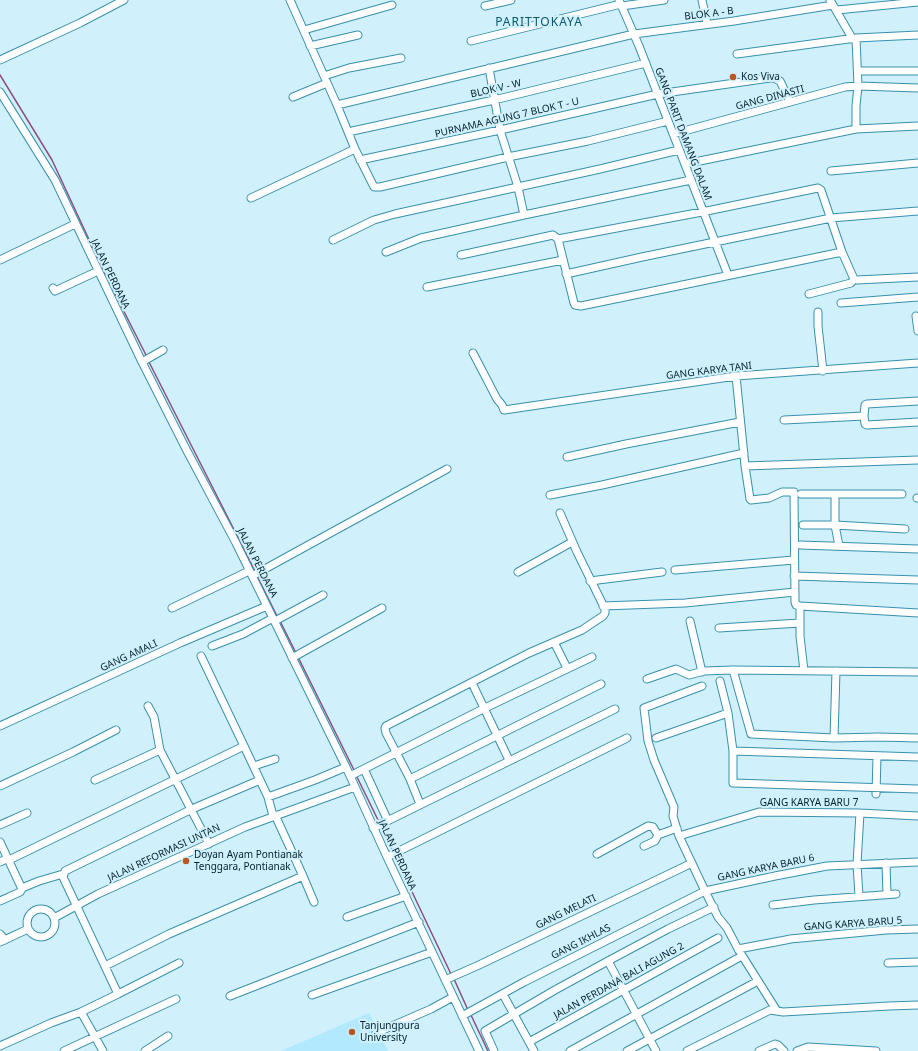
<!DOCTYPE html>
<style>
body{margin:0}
canvas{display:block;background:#d0f0fc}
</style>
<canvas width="918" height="1051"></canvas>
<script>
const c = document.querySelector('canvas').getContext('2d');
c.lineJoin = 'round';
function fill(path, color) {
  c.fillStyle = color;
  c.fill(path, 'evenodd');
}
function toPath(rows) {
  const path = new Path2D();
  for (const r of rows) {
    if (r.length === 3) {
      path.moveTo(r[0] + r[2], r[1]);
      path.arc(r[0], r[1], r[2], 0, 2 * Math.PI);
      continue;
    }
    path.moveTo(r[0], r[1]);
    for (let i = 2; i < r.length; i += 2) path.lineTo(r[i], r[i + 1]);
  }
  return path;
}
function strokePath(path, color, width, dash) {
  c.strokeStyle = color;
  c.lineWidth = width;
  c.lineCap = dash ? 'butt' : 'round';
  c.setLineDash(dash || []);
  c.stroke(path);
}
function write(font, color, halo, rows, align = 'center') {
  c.font = font + ' "Noto Sans",sans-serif';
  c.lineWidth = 4;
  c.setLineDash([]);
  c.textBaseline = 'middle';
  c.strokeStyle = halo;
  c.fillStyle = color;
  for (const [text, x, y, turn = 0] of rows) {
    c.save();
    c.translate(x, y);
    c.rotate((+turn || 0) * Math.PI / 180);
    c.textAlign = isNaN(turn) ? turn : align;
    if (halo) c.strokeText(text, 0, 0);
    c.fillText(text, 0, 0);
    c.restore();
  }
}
fill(toPath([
 [369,1013,388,1051,281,1051]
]), '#b3e9ff');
strokePath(toPath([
 [0,75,52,160,105,274,147,357],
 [148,360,255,571],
 [257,576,278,618],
 [280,621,296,653],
 [298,657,355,772],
 [356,775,379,822],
 [381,827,393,851],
 [395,856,451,974],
 [454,979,468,1010],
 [470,1013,488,1051]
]), '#8d5080', 1.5);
const minor = toPath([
 [290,0,337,105,355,149,374,187,380,187,508,157,588,141,668,121],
 [619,0,639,46,728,275],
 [702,0,707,24],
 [830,0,852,38],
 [485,6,511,0],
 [622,6,664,0],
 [837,10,918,2],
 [304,30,392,5],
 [471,41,621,4],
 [310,46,358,35],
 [737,54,856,38],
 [0,60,80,23,124,0],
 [858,71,918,71],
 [324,76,349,68,401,58],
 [0,92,55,180,142,362,186,449,236,543,346,767,387,857,479,1051],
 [293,97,327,83],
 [337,105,634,34,734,21,833,5],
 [856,129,856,106,858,86,918,88],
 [348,132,494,100,646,63],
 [673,134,845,87,858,86,856,38,918,35],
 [360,160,500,130,658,94,770,78,774,78,780,81,790,102],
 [685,164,856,129,918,126],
 [831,171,918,163],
 [251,198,355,149],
 [524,215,691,180],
 [558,239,574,303,575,305,581,306,842,252],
 [333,240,374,220,395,214,600,169,679,150],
 [386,252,421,238,524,215,518,187,500,130,489,68],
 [461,255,553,235,558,239,702,212,818,188,821,190,842,252,854,279],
 [0,260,75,224],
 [566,274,642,257,831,218,918,211],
 [854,279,857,280,918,277],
 [427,287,563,260],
 [53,288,55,291,98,271],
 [809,294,851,283,854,279],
 [841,303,918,297],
 [818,312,818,326,823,371],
 [916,316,918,331],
 [473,353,497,399,502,405,504,410,736,376,918,363],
 [142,362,163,350],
 [736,376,745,466,750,499,751,500,769,498,782,492,794,492,795,602,796,605,800,606,800,636,804,671],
 [864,416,865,405,867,404,918,401],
 [784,420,864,416,865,424,867,425,918,422],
 [567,457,626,444,740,422],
 [745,466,918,460],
 [801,494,902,494],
 [835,494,835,525,839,546],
 [550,495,602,485,744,453],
 [917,498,918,498],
 [803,525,835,525,905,529],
 [800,545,918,549],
 [675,570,794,560],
 [518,572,572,542],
 [252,576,447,469],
 [794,576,918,580],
 [590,581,662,572],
 [603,606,685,603,795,592],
 [800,606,918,613],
 [172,608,249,571],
 [275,621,323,595],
 [690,621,702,672],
 [719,628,800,623],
 [554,642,567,668],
 [212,646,243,634,273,618],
 [201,656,244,746],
 [292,658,382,608],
 [733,670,751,734,834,738,879,737,918,738],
 [647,679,676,669,689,675,704,671,733,670,918,672],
 [720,681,728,713,733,751,733,783,918,789],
 [472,683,509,760],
 [702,686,644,708,648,741,654,760,674,807,673,816,679,836,705,891,775,876,827,866,918,862],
 [148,706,154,717,160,750],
 [0,726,180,643,267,606],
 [656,738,728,713],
 [834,738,836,671],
 [733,751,918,757],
 [254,766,275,759],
 [364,769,388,821],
 [350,776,485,708,592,657],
 [410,779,601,684],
 [95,780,160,750,209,844],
 [0,786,73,752,116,730],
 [876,794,877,756],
 [268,797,315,780,346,767],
 [420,804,410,779,386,733,385,728,386,726,529,653,582,630,603,616,605,613,605,609,577,552,560,513],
 [0,825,27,813],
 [373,828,615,709],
 [679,836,759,812,860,813,918,816],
 [0,842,22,889,20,892,0,901],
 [644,846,655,841,658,835,677,828],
 [597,854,648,826,653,827,658,835],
 [387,857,627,738],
 [9,860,244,746,268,797,273,816],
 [0,862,8,858],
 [886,863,887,894],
 [303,876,314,902],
 [22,888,39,881,63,874],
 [859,896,857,864,860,813],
 [773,905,814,900,896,894],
 [41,923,14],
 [347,917,406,896],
 [54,918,98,894,245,827,355,787],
 [0,934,5,940],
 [790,939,886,930,918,929],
 [0,942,28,929],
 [738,949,791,939],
 [608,961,656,1051],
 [888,963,918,962],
 [105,966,169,934,303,876,275,815],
 [445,980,479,965,692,863],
 [118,994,179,963],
 [312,995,432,952],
 [230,996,419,922],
 [505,998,534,1051],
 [81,1012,103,1051],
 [462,1016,524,982,705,891,718,917,727,928,738,949,777,1011],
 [376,1033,431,1009,453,997],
 [529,1042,718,938],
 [0,1046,51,1023,81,1012,118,994,63,877,65,871,192,809,260,780],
 [64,1051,176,999],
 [145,1051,168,1036],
 [494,1051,485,1031,555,990,608,961,668,929,714,907],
 [570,1051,740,957],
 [627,1051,758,981],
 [687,1051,770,1010,783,1012,889,1006,918,1005],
 [759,1051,775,1044,778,1045,784,1051],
 [797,1051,808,1047,876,1051]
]);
strokePath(minor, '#3790ad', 9);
strokePath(minor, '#fff', 7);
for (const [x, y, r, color] of [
 [733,77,4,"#ba5524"],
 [186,861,4,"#ba5524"],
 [352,1032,4,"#ba5524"]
]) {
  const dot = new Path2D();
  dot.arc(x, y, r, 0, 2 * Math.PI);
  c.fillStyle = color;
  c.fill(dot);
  strokePath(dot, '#d0f0fc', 1.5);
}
write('10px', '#00222e', '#d0f0fc', [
 ["BLOK A - B",709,14,-7],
 ["BLOK V - W",496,89,-13],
 ["GANG DINASTI",770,98,-15],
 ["PURNAMA AGUNG 7 BLOK T - U",507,118,-13],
 ["GANG PARIT DAMANG DALAM",683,134,69],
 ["JALAN PERDANA",110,274,64],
 ["GANG KARYA TANI",709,371,-7],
 ["JALAN PERDANA",257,563,63],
 ["GANG AMALI",129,656,-25],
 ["GANG KARYA BARU 7",809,803],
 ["JALAN REFORMASI UNTAN",164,853,-25],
 ["JALAN PERDANA",397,855,65],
 ["GANG KARYA BARU 6",766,868,-12],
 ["GANG MELATI",566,912,-26],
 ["GANG KARYA BARU 5",853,924,-4],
 ["GANG IKHLAS",581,942,-27],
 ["JALAN PERDANA BALI AGUNG 2",619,981,-29]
]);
write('10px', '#00222e', '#d0f0fc', [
 ["Kos Viva",741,77],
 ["Doyan Ayam Pontianak",194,855],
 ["Tenggara, Pontianak",194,867],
 ["Tanjungpura",360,1026],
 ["University",360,1038]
], 'left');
c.letterSpacing = '1px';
write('12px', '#0b566b', '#d0f0fc', [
 ["PARITTOKAYA",539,23]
]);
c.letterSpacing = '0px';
</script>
